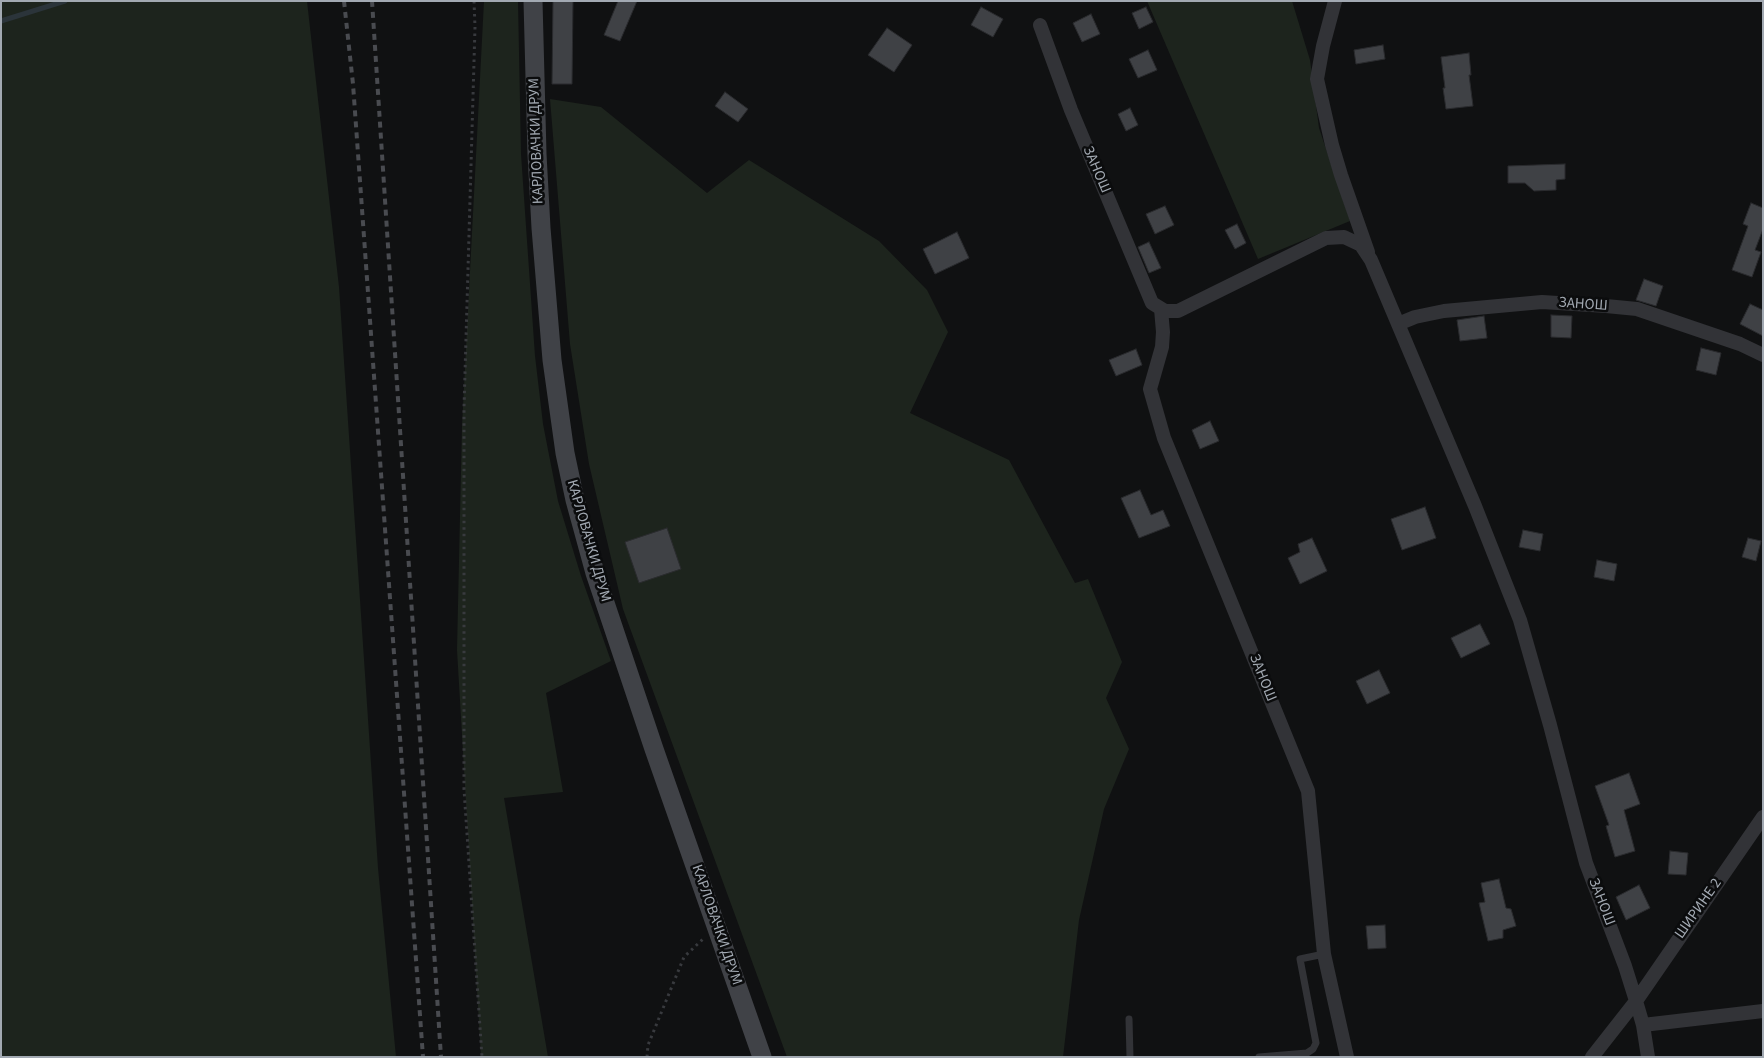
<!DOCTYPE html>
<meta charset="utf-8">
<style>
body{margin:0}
#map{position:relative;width:1764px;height:1058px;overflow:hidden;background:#101112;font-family:"Source Sans 3",sans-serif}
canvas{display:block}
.frame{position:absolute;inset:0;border:2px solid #a2a9b2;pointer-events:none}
</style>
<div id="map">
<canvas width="1764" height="1058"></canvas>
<div class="frame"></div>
</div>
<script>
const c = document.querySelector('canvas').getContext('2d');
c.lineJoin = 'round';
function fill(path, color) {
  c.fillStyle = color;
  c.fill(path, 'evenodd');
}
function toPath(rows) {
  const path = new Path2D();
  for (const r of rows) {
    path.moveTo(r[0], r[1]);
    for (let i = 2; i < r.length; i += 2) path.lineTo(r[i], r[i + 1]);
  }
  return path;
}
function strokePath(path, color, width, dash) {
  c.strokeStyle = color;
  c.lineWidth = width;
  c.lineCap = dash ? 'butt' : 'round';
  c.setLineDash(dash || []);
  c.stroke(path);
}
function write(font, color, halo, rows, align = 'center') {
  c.font = font + ' "Source Sans 3",sans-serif';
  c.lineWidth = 5;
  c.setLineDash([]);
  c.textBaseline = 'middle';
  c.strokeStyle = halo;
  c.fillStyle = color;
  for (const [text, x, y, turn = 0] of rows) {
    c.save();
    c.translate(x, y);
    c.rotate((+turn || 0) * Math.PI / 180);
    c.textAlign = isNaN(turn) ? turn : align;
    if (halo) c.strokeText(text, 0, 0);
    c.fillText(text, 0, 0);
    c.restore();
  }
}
fill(toPath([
 [1,1,307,1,339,287,378,868,396,1057,1,1057],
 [484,1,518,1,521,154,535,356,543,424,558,501,581,576,611,661,546,693,563,792,504,798,548,1057,481,1057,457,650,462,426],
 [1147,1,1292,1,1310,60,1319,128,1350,221,1258,259],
 [550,99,601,107,707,193,749,160,879,241,927,290,948,332,910,413,1009,460,1075,583,1088,579,1122,662,1106,698,1129,749,1104,809,1079,920,1063,1057,787,1057,623,609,589,464,570,344]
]), '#1d241d');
strokePath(toPath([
 [1,21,65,1]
]), '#2b343a', 5);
const building = toPath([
 [553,1,573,1,572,84,552,84,553,1],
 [618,1,637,1,620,41,604,35,618,1],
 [981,7,1003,19,993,37,971,25,981,7],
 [1146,7,1153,22,1139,29,1132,13,1146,7],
 [1091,14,1100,34,1082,42,1073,23,1091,14],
 [887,28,912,45,894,72,868,55,887,28],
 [1383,45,1385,59,1356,64,1354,50,1383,45],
 [1148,50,1157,70,1138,78,1129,59,1148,50],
 [1469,53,1471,75,1469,75,1473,106,1446,109,1443,88,1445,88,1441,57,1469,53],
 [725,92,748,109,738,122,715,106,725,92],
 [1130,108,1138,125,1126,131,1118,114,1130,108],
 [1565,164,1565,179,1556,180,1556,190,1534,191,1525,183,1508,183,1508,166,1565,164],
 [1751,203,1763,208,1763,229,1755,250,1761,252,1752,277,1732,270,1748,226,1743,224,1751,203],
 [1165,206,1174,225,1155,234,1146,214,1165,206],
 [1237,224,1246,243,1235,249,1225,230,1237,224],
 [957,232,969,258,935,274,923,249,957,232],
 [1149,242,1161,268,1149,273,1138,247,1149,242],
 [1644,279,1663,286,1656,306,1636,300,1644,279],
 [1750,304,1763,310,1763,336,1740,324,1750,304],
 [1551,315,1572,316,1571,338,1551,337,1551,315],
 [1484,316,1487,338,1460,341,1457,320,1484,316],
 [1701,348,1721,353,1716,375,1696,370,1701,348],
 [1136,349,1142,365,1116,376,1109,360,1136,349],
 [1210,421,1219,441,1200,449,1192,430,1210,421],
 [1140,490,1151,515,1163,510,1170,526,1139,538,1121,498,1140,490],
 [1425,507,1436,538,1402,550,1391,519,1425,507],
 [667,528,681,569,639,583,625,542,667,528],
 [1523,530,1543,534,1540,551,1519,547,1523,530],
 [1312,538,1327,571,1300,584,1288,558,1300,552,1298,544,1312,538],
 [1748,538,1761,541,1756,561,1742,557,1748,538],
 [1597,560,1617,564,1614,581,1594,577,1597,560],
 [1480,624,1490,644,1461,658,1451,638,1480,624],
 [1379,670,1390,693,1367,704,1356,681,1379,670],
 [1629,773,1640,804,1624,810,1635,851,1615,857,1606,826,1609,825,1595,786,1629,773],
 [1670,851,1688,853,1686,875,1668,874,1670,851],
 [1499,879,1506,908,1511,909,1516,926,1503,930,1503,938,1488,941,1479,903,1485,902,1481,883,1499,879],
 [1639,885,1650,908,1626,920,1616,897,1639,885],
 [1385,925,1386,948,1368,949,1366,926,1385,925]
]);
fill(building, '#3f4145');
strokePath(building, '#2a2b2e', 1);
strokePath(toPath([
 [474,1,475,27,464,408,464,789,482,1057],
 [647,1057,648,1045,684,957,703,939]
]), '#383a3e', 3, [2.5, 4]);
strokePath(toPath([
 [1129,1019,1130,1057],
 [1259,1057,1307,1053,1313,1049,1316,1043,1300,959,1324,954]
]), '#323337', 7);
strokePath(toPath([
 [1335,1,1323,46,1317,79,1332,145,1341,175,1368,252],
 [1040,25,1071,110,1152,303,1165,311,1178,311,1326,238,1344,237,1361,245,1371,260,1475,506,1520,620,1550,725,1586,863,1625,966,1636,1001,1643,1025,1648,1057],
 [1161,309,1163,332,1162,347,1150,389,1164,438,1308,791,1324,954,1347,1057],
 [1398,324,1415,317,1444,311,1542,302,1606,306,1637,309,1740,344,1763,355],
 [1643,1025,1763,1011],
 [1592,1057,1636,1001,1763,817]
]), '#323337', 14);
strokePath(toPath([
 [533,1,537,154,541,228,552,360,565,453,575,500,595,573,654,749,762,1057]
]), '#404247', 19);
strokePath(toPath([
 [344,1,353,84,423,1057],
 [372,1,441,1057]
]), '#494b50', 4, [6, 5]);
write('15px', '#a2a9b2', '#0b0c0d', [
 ["КАРЛОВАЧКИ ДРУМ",537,141,-92],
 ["ЗАНОШ",1096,170,67],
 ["ЗАНОШ",1583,305,4],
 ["КАРЛОВАЧКИ ДРУМ",588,541,74],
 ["ЗАНОШ",1262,678,68],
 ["ЗАНОШ",1601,902,69],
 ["ШИРИНЕ 2",1699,909,-55],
 ["КАРЛОВАЧКИ ДРУМ",716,925,71]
]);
</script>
